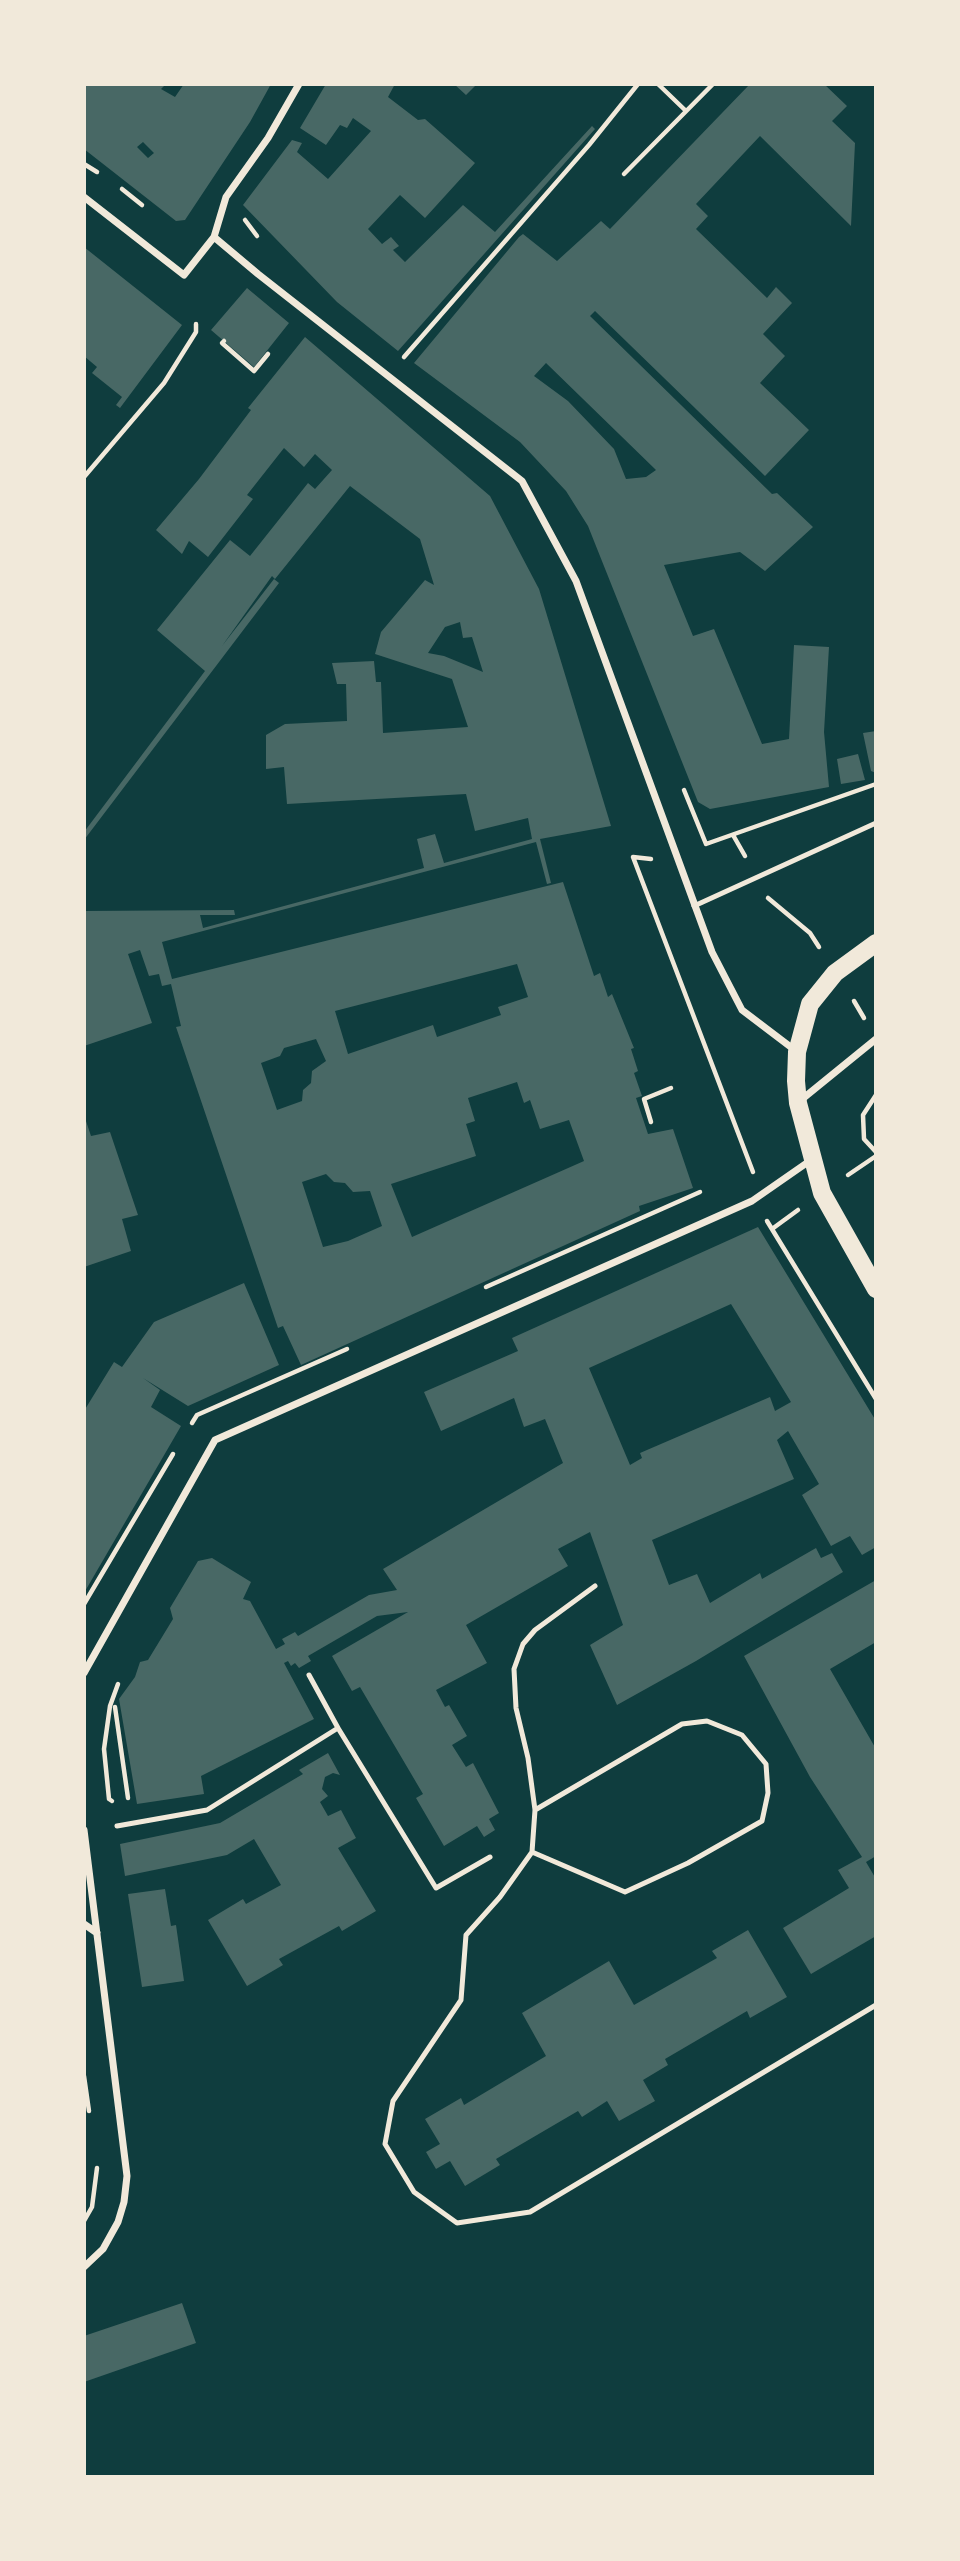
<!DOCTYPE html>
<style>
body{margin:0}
#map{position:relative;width:960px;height:2561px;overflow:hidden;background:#0f3d3e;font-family:Lato,sans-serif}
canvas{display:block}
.frame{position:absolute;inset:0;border:86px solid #f1e9da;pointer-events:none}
</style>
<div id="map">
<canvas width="960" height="2561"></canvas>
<div class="frame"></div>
</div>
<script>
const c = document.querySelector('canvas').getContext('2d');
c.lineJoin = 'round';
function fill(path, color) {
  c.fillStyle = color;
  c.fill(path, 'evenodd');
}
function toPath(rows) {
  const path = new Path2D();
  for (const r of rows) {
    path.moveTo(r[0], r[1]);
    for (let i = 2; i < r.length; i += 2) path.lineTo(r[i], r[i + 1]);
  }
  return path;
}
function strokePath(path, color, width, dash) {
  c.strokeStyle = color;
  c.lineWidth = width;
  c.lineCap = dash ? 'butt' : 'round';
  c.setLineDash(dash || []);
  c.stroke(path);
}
fill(toPath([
 [84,84,166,84,161,89,175,97,184,84,271,84,250,122,185,220,176,221,84,149],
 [143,142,154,153,148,158,137,147],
 [326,84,395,84,388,97,418,120,425,119,475,163,425,218,400,195,368,229,382,244,391,237,399,246,393,250,405,262,463,205,495,232,592,126,595,129,398,351,337,302,243,205,292,140,302,143,297,152,328,179,371,131,353,118,347,128,340,125,326,145,300,128],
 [454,84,477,84,466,95],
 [750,84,824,84,847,106,832,121,855,143,851,226,760,136,696,204,708,216,696,229,767,298,776,287,792,303,763,334,785,356,760,383,809,430,765,476,595,311,590,316,772,494,777,493,813,527,765,571,740,552,664,565,693,636,714,629,762,744,789,739,794,645,829,647,824,732,829,787,710,809,698,802,588,526,566,491,520,442,414,363,519,237,523,234,557,261,601,221,610,229],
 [546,363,656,470,646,477,626,479,614,449,568,401,534,376],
 [84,247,182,325,120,408,116,405,122,397,92,373,97,367,84,356],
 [247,288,289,323,254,367,211,330],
 [305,337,490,496,539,589,611,826,540,839,551,883,547,884,536,842,162,942,172,979,563,882,594,976,600,973,608,997,612,994,634,1048,631,1049,638,1071,634,1073,642,1096,636,1098,648,1134,673,1129,693,1188,639,1206,640,1211,301,1365,283,1326,278,1328,176,1027,181,1026,171,984,162,986,159,974,149,976,140,950,128,954,152,1023,84,1046,84,911,234,910,235,915,200,915,203,928,424,868,417,839,435,834,444,863,532,839,528,818,475,831,466,794,287,804,284,767,266,769,266,735,285,724,347,721,346,684,337,684,332,663,374,661,376,682,381,682,383,733,468,727,452,679,375,654,381,632,425,580,434,585,420,539,350,486,275,579,272,576,222,646,274,579,279,583,84,840,84,832,205,671,157,630,230,540,250,556,308,483,315,489,332,470,315,454,304,467,284,448,247,495,253,499,208,557,189,541,182,554,156,530,199,479,251,410,248,408],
 [460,622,463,638,472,637,483,672,444,656,428,653,445,627],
 [517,964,528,997,498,1007,501,1015,437,1037,433,1025,348,1054,335,1011],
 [316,1039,326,1061,312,1071,311,1083,303,1090,302,1101,277,1110,261,1063,280,1056,284,1048],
 [517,1082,524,1103,530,1100,540,1129,569,1120,584,1161,412,1237,391,1184,476,1156,466,1124,475,1121,468,1098],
 [326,1174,334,1182,345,1183,353,1192,370,1191,382,1226,348,1241,323,1247,302,1182],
 [876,731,876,773,871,771,863,733],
 [858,754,865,780,841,784,837,759],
 [84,1115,91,1136,110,1132,138,1215,122,1219,131,1251,84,1267],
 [758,1227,876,1421,876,1547,862,1555,850,1536,831,1546,802,1495,819,1484,788,1431,777,1440,794,1479,652,1540,669,1585,697,1574,710,1603,760,1573,762,1579,816,1548,821,1558,832,1553,843,1572,696,1661,617,1705,590,1645,623,1625,590,1532,558,1549,568,1566,466,1625,487,1663,436,1690,445,1707,449,1705,467,1736,452,1745,466,1767,473,1763,499,1813,489,1819,495,1830,484,1837,477,1826,444,1846,416,1798,423,1794,360,1687,352,1691,332,1656,408,1612,377,1616,308,1656,311,1661,299,1668,295,1663,291,1666,288,1661,284,1663,314,1719,201,1776,204,1794,137,1804,119,1699,135,1677,140,1662,148,1660,173,1619,170,1608,198,1561,212,1558,251,1582,243,1599,250,1601,276,1649,285,1644,282,1639,295,1632,298,1636,369,1595,397,1590,383,1569,563,1463,545,1419,524,1427,514,1398,441,1431,424,1392,518,1351,512,1338],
 [731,1304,791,1402,775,1411,770,1397,640,1453,642,1458,630,1465,589,1368],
 [244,1283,279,1365,188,1406,143,1378,160,1390,151,1407,181,1426,84,1593,84,1411,114,1362,122,1367,154,1322],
 [876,1580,876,1642,830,1669,876,1749,876,1856,866,1862,876,1879,876,1936,811,1974,783,1928,849,1888,838,1870,862,1857,810,1777,744,1656],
 [328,1753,340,1775,333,1773,325,1777,322,1789,328,1796,320,1802,328,1816,341,1810,356,1838,338,1848,376,1911,342,1931,339,1926,279,1959,283,1965,247,1986,208,1920,243,1899,246,1904,281,1885,254,1839,227,1855,125,1876,120,1844,220,1823,303,1774,299,1770],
 [165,1889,171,1926,176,1925,184,1981,142,1987,128,1894],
 [748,1930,787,1997,750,2018,747,2011,665,2059,668,2065,643,2080,655,2101,619,2121,607,2101,582,2117,578,2111,496,2159,500,2165,465,2186,450,2161,436,2169,426,2152,440,2144,425,2119,461,2098,464,2105,546,2056,522,2013,609,1961,634,2005,717,1958,712,1951],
 [182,2303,196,2343,84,2382,84,2336]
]), '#486865');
strokePath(toPath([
 [658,84,686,111],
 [84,164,97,172],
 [624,174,713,84],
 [122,189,142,205],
 [245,220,257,236],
 [224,341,222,343,254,371,268,354],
 [404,357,589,145,638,84],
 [84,477,164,383,196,332,196,324],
 [684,790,706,844],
 [733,835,745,856],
 [706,844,876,784],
 [651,859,633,857,753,1172],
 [768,898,810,933,819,947],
 [854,1001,864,1018],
 [876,1095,863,1115,864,1139,876,1152],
 [651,1122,644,1099,671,1088],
 [848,1175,876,1156],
 [767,1221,876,1399],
 [772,1229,798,1210],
 [486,1287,700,1192],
 [192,1423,197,1415,347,1349],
 [84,1604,173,1454],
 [115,1707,128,1798],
 [112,1801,109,1799,104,1749,110,1706,118,1684],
 [84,2076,89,2111],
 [84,2221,92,2207,97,2168]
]), '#f1e9da', 4.5);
strokePath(toPath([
 [694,906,876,823],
 [595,1586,535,1630,523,1644,514,1669,516,1708,528,1758,535,1810,532,1852,500,1897,466,1935,461,2000,393,2101,385,2144,414,2192,457,2223,530,2212,876,2005],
 [338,1728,436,1888,490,1857],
 [117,1826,207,1810,338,1728,309,1675],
 [532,1852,625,1892,688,1863,762,1821,768,1793,766,1764,742,1735,707,1721,682,1724,535,1810]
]), '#f1e9da', 5);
strokePath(toPath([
 [84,197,184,275,214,237,226,197,268,138,299,84],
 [214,237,258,274,522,481,576,581,712,952,742,1010,796,1051],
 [801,1100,876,1039],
 [84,1673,215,1440,752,1201,811,1160],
 [84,1830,127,2176,124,2202,118,2222,103,2249,84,2267],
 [84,1924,97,1933]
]), '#f1e9da', 7);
strokePath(toPath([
 [876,943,835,973,810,1004,797,1052,796,1081,798,1103,822,1193,876,1289]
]), '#f1e9da', 18);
</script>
